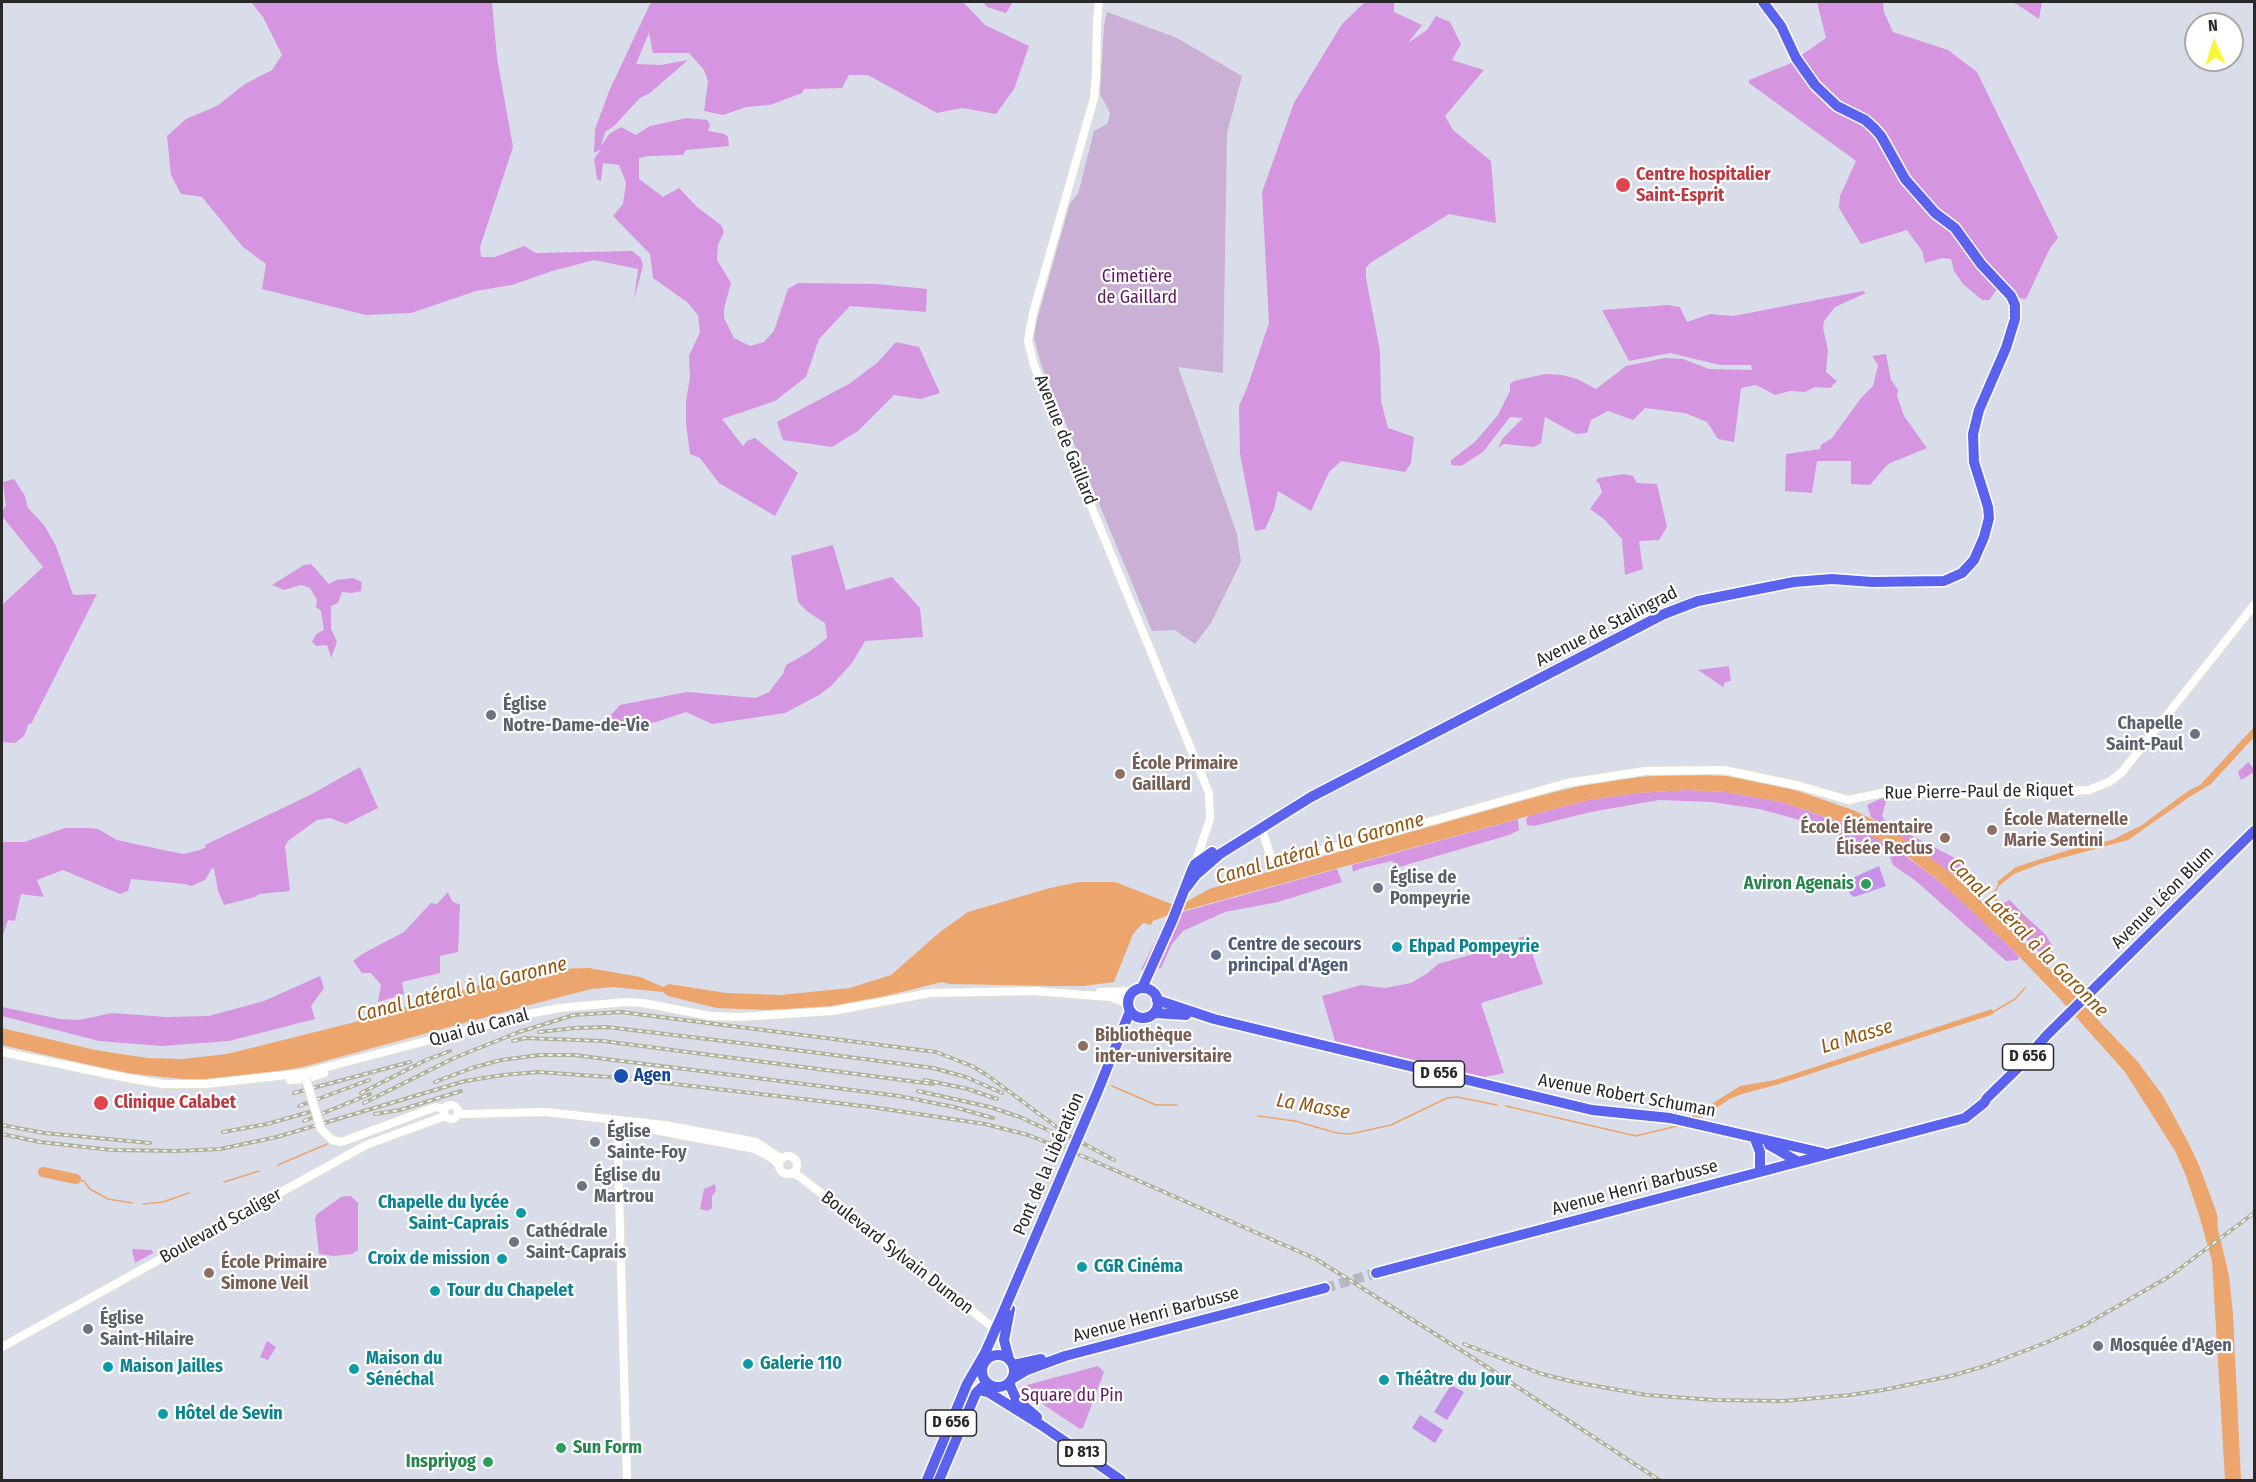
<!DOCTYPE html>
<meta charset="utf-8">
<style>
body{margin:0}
#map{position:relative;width:2256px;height:1482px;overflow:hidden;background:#d9ddea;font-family:"Fira Sans Condensed",sans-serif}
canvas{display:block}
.frame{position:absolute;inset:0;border:3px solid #282828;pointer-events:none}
.north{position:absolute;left:2184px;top:12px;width:60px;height:60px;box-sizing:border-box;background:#fff;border:2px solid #a9a9a9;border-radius:50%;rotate:356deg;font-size:16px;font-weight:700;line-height:24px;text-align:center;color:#282828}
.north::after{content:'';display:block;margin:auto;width:21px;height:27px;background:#f7f639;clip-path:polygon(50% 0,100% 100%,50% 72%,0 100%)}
</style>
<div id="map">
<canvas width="2256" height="1482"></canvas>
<div class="frame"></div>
<div class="north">N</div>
</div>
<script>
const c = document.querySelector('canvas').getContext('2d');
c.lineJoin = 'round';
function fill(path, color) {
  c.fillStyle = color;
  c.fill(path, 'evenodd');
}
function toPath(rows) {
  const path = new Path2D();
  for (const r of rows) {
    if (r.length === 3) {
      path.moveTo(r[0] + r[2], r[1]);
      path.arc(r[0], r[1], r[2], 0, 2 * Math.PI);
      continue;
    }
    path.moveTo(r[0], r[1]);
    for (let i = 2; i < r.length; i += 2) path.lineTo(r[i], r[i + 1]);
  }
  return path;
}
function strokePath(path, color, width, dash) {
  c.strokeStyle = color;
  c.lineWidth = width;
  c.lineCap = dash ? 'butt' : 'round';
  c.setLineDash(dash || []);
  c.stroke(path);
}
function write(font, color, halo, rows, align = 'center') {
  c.font = font + ' "Fira Sans Condensed",sans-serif';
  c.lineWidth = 4.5;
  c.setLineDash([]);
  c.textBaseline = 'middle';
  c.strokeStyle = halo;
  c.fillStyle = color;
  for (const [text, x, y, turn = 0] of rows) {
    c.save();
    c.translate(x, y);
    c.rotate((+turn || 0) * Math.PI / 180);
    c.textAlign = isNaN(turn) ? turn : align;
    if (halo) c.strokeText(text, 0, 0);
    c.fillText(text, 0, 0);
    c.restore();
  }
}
fill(toPath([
 [251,2,492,2,497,58,513,147,480,247,481,257,495,257,524,246,536,253,632,251,641,258,643,266,634,299,638,269,594,260,552,271,512,285,476,291,411,313,366,315,262,289,266,264,243,247,202,197,181,194,171,175,167,136,186,119,217,106,245,84,272,70,282,55,263,17],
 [651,2,963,2,985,25,1029,46,1014,89,996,114,962,108,937,113,868,75,849,75,842,88,804,89,802,93,770,105,746,107,723,115,704,111,708,81,704,70,689,53,653,53,649,33,636,64,661,65,688,60,650,93,640,98,614,126,605,132,601,146,609,134,621,127,636,135,650,126,687,118,707,120,710,125,708,131,725,134,728,137,729,146,686,150,683,155,648,156,639,158,639,179,663,197,679,188,697,207,721,225,724,232,718,245,717,260,731,283,724,309,724,318,734,338,750,346,764,342,774,331,788,289,798,283,877,284,927,289,926,312,850,306,819,339,806,377,775,401,722,419,743,446,747,441,755,438,798,473,775,516,719,483,700,458,690,454,686,424,686,401,690,377,689,356,700,332,698,315,687,302,653,278,650,254,613,216,623,204,626,183,619,165,603,163,601,181,597,179,594,159,601,149,594,153,595,129,610,89],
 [983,2,1013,2,1006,13,987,7],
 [1365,2,1394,2,1394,12,1422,25,1408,43,1427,30,1436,16,1450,22,1461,44,1452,60,1484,70,1445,116,1453,130,1491,161,1496,223,1449,214,1370,263,1366,268,1366,278,1380,351,1381,401,1388,428,1414,437,1411,463,1405,472,1341,461,1329,472,1311,511,1278,491,1274,509,1265,529,1255,531,1240,454,1239,406,1247,388,1269,323,1262,192,1294,103,1342,24],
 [1817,2,1883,2,1884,12,1893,32,1948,50,1977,72,2058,238,2050,248,2026,299,2005,296,1998,288,1989,300,1982,300,1963,284,1954,271,1951,259,1942,258,1925,263,1922,251,1907,230,1861,244,1839,208,1840,196,1856,161,1749,83,1749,80,1789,64,1826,38],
 [2012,2,2042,2,2039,19,2018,5],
 [1863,291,1866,293,1835,307,1824,321,1823,328,1828,350,1826,372,1837,381,1830,388,1815,387,1805,392,1790,391,1775,395,1756,385,1741,388,1734,442,1718,439,1707,422,1685,413,1645,408,1633,420,1608,411,1591,420,1587,433,1576,434,1545,417,1541,443,1534,447,1504,444,1498,448,1503,438,1523,418,1510,417,1483,452,1461,466,1451,465,1451,460,1475,442,1498,415,1510,391,1510,384,1514,381,1545,374,1562,375,1577,379,1596,389,1626,366,1665,358,1683,359,1709,369,1752,370,1751,365,1720,365,1670,353,1629,361,1602,310,1668,305,1680,307,1687,322,1710,314,1733,316],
 [896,342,919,347,940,393,921,399,894,395,858,431,832,447,783,440,777,422,849,384,877,363],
 [1886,354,1891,380,1898,390,1897,396,1904,416,1927,448,1888,464,1870,485,1851,484,1851,461,1817,461,1812,493,1785,491,1786,454,1820,449,1821,445,1832,438,1861,398,1873,386,1878,365,1872,356],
 [1624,474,1633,476,1637,483,1657,484,1667,527,1659,540,1639,541,1643,569,1625,575,1622,539,1604,519,1590,509,1602,492,1599,483,1596,482,1598,478],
 [14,479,25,496,28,508,44,525,56,546,73,595,97,594,31,724,29,723,24,736,15,743,2,742,2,605,43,567,2,516,2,511,6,506,3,482],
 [833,545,846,590,892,577,920,608,923,637,865,641,852,663,831,686,819,695,785,713,712,724,686,712,656,722,620,728,612,728,607,725,608,718,620,705,687,692,756,698,769,692,783,674,786,665,809,652,827,638,825,623,808,612,798,602,791,556],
 [311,564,329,584,336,580,353,578,362,582,361,591,352,593,342,592,338,603,331,606,331,629,337,642,331,658,327,645,316,646,312,642,316,634,324,630,321,611,316,607,317,600,310,588,301,585,284,590,272,585,304,565],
 [1729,666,1731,681,1725,682,1723,687,1698,670],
 [2248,762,2254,769,2254,772,2241,780,2238,772],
 [360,767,378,808,346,824,330,818,317,820,289,840,285,846,290,891,259,894,255,897,224,905,218,891,214,869,212,868,205,880,192,886,185,884,131,879,128,891,120,894,63,870,37,880,44,897,21,894,15,921,8,920,2,938,2,842,24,842,65,828,87,828,98,829,117,840,149,847,183,854,200,850,206,847,205,845,310,795],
 [1688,790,1725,792,1781,802,1851,826,1872,836,1886,845,1878,851,1800,820,1759,809,1712,802,1659,800,1591,812,1534,826,1527,825,1526,820,1528,816,1588,800,1637,793],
 [1882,798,1887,798,1882,816,1887,823,1955,858,1978,879,1973,878,1967,882,1951,873,1871,817,1867,805],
 [1518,819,1519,830,1509,835,1399,867,1392,861,1362,868,1353,872,1352,865],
 [1895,848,1944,885,2011,948,2019,957,2018,960,2006,961,1916,881,1893,865,1888,851],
 [1337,869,1342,882,1278,902,1225,912,1183,931,1172,944,1161,968,1141,970,1168,916],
 [448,892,452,901,460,905,458,952,440,956,440,973,402,982,404,994,378,1002,381,985,371,973,362,973,353,961,364,953,404,932,431,903,437,904],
 [2010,900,2024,915,2045,934,2052,945,2046,951,2039,952,2000,913,2000,905],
 [1526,936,1543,984,1481,1003,1504,1073,1484,1077,1335,1041,1322,996,1361,985,1385,988,1411,983,1428,973,1438,964,1519,941,1518,938],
 [320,976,324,988,311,1006,315,1019,229,1041,162,1046,99,1041,2,1016,2,1007,60,1019,79,1020,112,1013,167,1017,209,1016,264,1001],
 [715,1184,716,1191,712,1196,712,1208,708,1211,700,1209,704,1189],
 [351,1196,358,1203,358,1250,352,1254,334,1256,319,1254,315,1219,317,1214,341,1197],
 [133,1249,152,1250,153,1253,135,1263,132,1250],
 [267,1341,276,1347,268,1360,260,1357],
 [1098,1366,1104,1372,1083,1428,1080,1429,1026,1393,1027,1385]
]), '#d595e1');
fill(toPath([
 [1107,12,1177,38,1242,76,1227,133,1223,373,1178,367,1237,534,1241,562,1211,623,1195,644,1175,630,1152,631,1041,364,1034,338,1035,327,1070,203,1078,194,1094,131,1107,124,1109,118,1110,113,1100,94,1104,25]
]), '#c9b0d4');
fill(toPath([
 [1879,866,1886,886,1854,897,1850,894,1846,881],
 [1451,1385,1464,1392,1447,1420,1434,1412],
 [1420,1415,1443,1430,1435,1443,1412,1428]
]), '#c691e8');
fill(toPath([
 [2254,727,2254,737,2211,784,2191,796,2128,840,2040,864,2014,874,2000,885,1997,882,2016,867,2072,849,2112,840,2142,825,2188,791,2200,785],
 [1689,774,1727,776,1792,789,1853,810,1878,822,1907,841,1951,873,2018,936,2138,1062,2163,1096,2188,1142,2199,1165,2217,1214,2218,1229,2229,1276,2233,1314,2241,1480,2225,1480,2212,1261,2199,1215,2186,1176,2175,1151,2125,1072,2059,998,2011,948,1944,885,1903,853,1850,825,1781,802,1725,792,1688,790,1637,793,1588,800,1528,816,1171,914,1153,921,1151,925,1143,923,1133,934,1114,982,1083,986,1052,986,950,984,942,982,849,1005,812,1009,765,1010,717,1008,668,996,663,992,613,987,591,989,537,1003,303,1067,260,1075,206,1079,183,1079,125,1073,2,1045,2,1028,95,1050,148,1058,182,1059,227,1054,363,1020,486,983,555,969,589,968,640,977,663,987,669,984,726,993,780,995,850,988,891,975,940,932,968,912,1050,888,1079,882,1115,882,1174,905,1186,902,1209,889,1514,802,1588,784,1637,777],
 [1992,1009,1994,1014,1776,1085,1742,1094,1730,1099,1701,1118,1691,1117,1740,1086,1775,1080]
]), '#eca56c');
strokePath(toPath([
 [2000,883,1994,893,1996,900,2021,916,2026,925,2055,956],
 [1993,1012,2015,999,2025,988],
 [1112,1086,1156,1105,1177,1105],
 [1506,1106,1636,1136,1677,1126],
 [1258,1116,1295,1121,1337,1133,1350,1134,1391,1125,1447,1098,1457,1097,1497,1105],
 [278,1165,327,1144],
 [76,1179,84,1181,90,1189,108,1199,132,1203],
 [224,1182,259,1171],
 [143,1204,163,1202,189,1193]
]), '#eca56c', 1.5);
strokePath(toPath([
 [43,1172,76,1179]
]), '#eca56c', 10);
strokePath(toPath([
 [1325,1288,1376,1273]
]), '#b6b9c3', 10, [10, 5]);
const minor = toPath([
 [1099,2,1097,21,1096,74,1094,98,1033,313,1028,341,1034,365,1066,445,1209,793,1210,819,1195,864],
 [1261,827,1271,858,1281,861,1371,838,1567,783,1645,771,1724,770,1800,786,1848,800,1887,792,1999,795,2089,790,2109,782,2122,772,2254,605],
 [1033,991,1111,997,1128,1004],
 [1100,992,1134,991],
 [2,1052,127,1078,163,1084,206,1084,304,1073,533,1013,560,1008,626,1002,643,1003,710,1016,739,1017,832,1011,930,993,1037,991],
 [290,1080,306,1079,324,1073],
 [451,1112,7],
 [419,1113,436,1107,444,1109],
 [458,1113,463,1114,545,1112,664,1125,756,1142,782,1159],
 [617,1121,627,1480],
 [644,1128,755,1149,773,1159,779,1165],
 [788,1165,9],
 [792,1173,799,1176,995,1329,1004,1346],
 [2,1347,366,1145,445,1116]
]);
const major = toPath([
 [1186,888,1196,875,1220,854,1311,797,1664,614,1698,601,1794,582,1832,579,1872,582,1944,581,1962,573,1974,560,1984,537,1989,518,1988,507,1974,462,1973,434,1979,410,2006,348,2015,319,2015,305,2011,296,1981,264,1955,228,1935,213,1905,179,1881,136,1874,128,1865,120,1837,106,1815,85,1796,58,1781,26,1763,2],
 [1142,988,1173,919,1192,870,1195,864,1212,852],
 [1143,1003,15],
 [1157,1000,1214,1019,1592,1110,1670,1118,1823,1153],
 [1154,1013,1186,1015],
 [1097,1093,1130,1011],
 [1755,1139,1760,1152,1760,1171],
 [1769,1145,1797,1161],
 [1376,1273,1965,1118,1984,1103,1987,1098,2018,1068,2047,1035,2254,831],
 [998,1371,16],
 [1009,1359,1004,1340,1010,1309],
 [1013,1365,1041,1359],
 [1012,1379,1027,1370,1065,1356,1325,1288],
 [1009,1383,1016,1399,1037,1417],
 [979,1390,988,1392,1041,1425,1121,1480],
 [927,1480,967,1384,985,1353,1005,1308],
 [939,1480,976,1393,982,1387,989,1384]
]);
strokePath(minor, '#e1e1ce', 10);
strokePath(major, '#fff', 13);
strokePath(minor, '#fff', 8);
strokePath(major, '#5a62ee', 10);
const rail = toPath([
 [539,1032,575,1028,607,1027,757,1045,933,1068,966,1077,1002,1093],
 [513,1041,525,1038,603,1041,933,1084],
 [925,1080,968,1089,997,1099],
 [435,1082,472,1068,501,1060,540,1055,574,1055,899,1096,954,1107,993,1118],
 [918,1091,990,1107,1020,1117,1052,1132],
 [294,1093,410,1062],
 [361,1093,426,1060,450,1051],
 [364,1103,454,1058,519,1032,574,1015,621,1012,936,1052,972,1066,987,1075,1070,1137],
 [299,1106,369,1080],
 [375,1114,400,1110,461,1091],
 [304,1121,370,1094],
 [2,1125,44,1133,150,1143],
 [223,1132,267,1124,313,1111],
 [1064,1133,1114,1160],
 [2,1134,40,1142,112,1150,177,1151,220,1149,277,1137,465,1081,503,1075,538,1072,623,1078,871,1107,985,1124,1028,1135,1087,1158,1316,1259,1478,1361,1659,1480],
 [1464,1344,1542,1374,1574,1382,1646,1395,1714,1400,1784,1401,1850,1395,1883,1390,1951,1376,1985,1366,2050,1341,2083,1326,2170,1276,2254,1213]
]);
strokePath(rail, '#b1b29c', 4);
strokePath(rail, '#fff', 1.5, [4.5]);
const minorBridge = toPath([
 [306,1079,321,1129,332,1140,341,1142,347,1140,419,1113]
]);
const majorBridge = toPath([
 [1005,1308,1097,1093]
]);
strokePath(minorBridge, '#e1e1ce', 10, []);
strokePath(majorBridge, '#fff', 13, []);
strokePath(minorBridge, '#fff', 8);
strokePath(majorBridge, '#5a62ee', 10);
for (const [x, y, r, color] of [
 [1623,185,8,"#e0444e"],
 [491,715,6,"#6b7280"],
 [2195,734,6,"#6b7280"],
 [1120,774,6,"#8d6e63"],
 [1992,830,6,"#8d6e63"],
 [1945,838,6,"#8d6e63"],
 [1866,884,6,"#2e9e5b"],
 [1378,888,6,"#6b7280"],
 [1397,947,6,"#0f9aa8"],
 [1216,955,6,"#5c6f8a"],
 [1083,1046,6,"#8d6e63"],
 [621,1076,8,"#1a4fb4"],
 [101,1103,8,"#e0444e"],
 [595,1142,6,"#6b7280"],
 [582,1186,6,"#6b7280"],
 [521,1213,6,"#0f9aa8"],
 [514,1242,6,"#6b7280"],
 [502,1259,6,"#0f9aa8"],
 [1082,1267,6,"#0f9aa8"],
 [209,1273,6,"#8d6e63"],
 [435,1291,6,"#0f9aa8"],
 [88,1329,6,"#6b7280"],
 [2098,1346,6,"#6b7280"],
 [748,1364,6,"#0f9aa8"],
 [108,1367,6,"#0f9aa8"],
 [354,1369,6,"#0f9aa8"],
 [1384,1380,6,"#0f9aa8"],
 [163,1414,6,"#0f9aa8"],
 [561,1448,6,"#2e9e5b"],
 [488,1462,6,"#2e9e5b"]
]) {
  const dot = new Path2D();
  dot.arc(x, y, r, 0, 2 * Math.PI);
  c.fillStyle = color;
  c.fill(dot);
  strokePath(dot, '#fff', 2);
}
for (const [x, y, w] of [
 [2028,1057,51],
 [1439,1074,51],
 [951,1423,51],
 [1082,1453,48]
]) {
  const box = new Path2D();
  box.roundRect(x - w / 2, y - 13, w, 26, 4.5);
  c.fillStyle = '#fff';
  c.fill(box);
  strokePath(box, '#282828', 1.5);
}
write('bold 16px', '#282828', null, [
 ["D 656",2028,1057],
 ["D 656",1439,1074],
 ["D 656",951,1423],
 ["D 813",1082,1453]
]);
write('bold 18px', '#be3a42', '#fff', [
 ["Centre hospitalier",1636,175],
 ["Saint-Esprit",1636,196],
 ["Clinique Calabet",114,1103]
], 'left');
write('18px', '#601a62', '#fff', [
 ["Cimetière",1137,277],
 ["de Gaillard",1137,298],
 ["Square du Pin",1072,1396]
]);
write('18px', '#282828', '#fff', [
 ["Avenue de Gaillard",1065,440,68],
 ["Avenue de Stalingrad",1607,627,-27],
 ["Rue Pierre-Paul de Riquet",1979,792,-1],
 ["Avenue Léon Blum",2163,898,-45],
 ["Quai du Canal",479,1028,-15],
 ["Avenue Robert Schuman",1627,1096,10],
 ["Pont de la Libération",1049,1164,-67],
 ["Avenue Henri Barbusse",1635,1188,-15],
 ["Boulevard Scaliger",221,1226,-29],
 ["Boulevard Sylvain Dumon",897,1253,38],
 ["Avenue Henri Barbusse",1156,1315,-15]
]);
write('bold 18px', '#5b616d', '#fff', [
 ["Église",503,705],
 ["Notre-Dame-de-Vie",503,726],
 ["Chapelle",2183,724,"right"],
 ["Saint-Paul",2183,745,"right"],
 ["Église de",1390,878],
 ["Pompeyrie",1390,899],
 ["Église",607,1132],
 ["Sainte-Foy",607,1153],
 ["Église du",594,1176],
 ["Martrou",594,1197],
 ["Cathédrale",526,1232],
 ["Saint-Caprais",526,1253],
 ["Église",100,1319],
 ["Saint-Hilaire",100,1340],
 ["Mosquée d'Agen",2110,1346]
], 'left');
write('bold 18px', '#785e54', '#fff', [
 ["École Primaire",1132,764],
 ["Gaillard",1132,785],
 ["École Maternelle",2004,820],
 ["Marie Sentini",2004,841],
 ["École Élémentaire",1933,828,"right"],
 ["Élisée Reclus",1933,849,"right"],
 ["Bibliothèque",1095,1036],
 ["inter-universitaire",1095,1057],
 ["École Primaire",221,1263],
 ["Simone Veil",221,1284]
], 'left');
write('bold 18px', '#27864d', '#fff', [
 ["Aviron Agenais",1854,884],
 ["Sun Form",573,1448,"left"],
 ["Inspriyog",476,1462]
], 'right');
write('bold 18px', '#4e5e75', '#fff', [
 ["Centre de secours",1228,945],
 ["principal d'Agen",1228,966]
], 'left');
write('bold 18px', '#0d838f', '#fff', [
 ["Ehpad Pompeyrie",1409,947],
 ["Chapelle du lycée",509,1203,"right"],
 ["Saint-Caprais",509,1224,"right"],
 ["Croix de mission",490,1259,"right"],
 ["CGR Cinéma",1094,1267],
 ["Tour du Chapelet",447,1291],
 ["Maison du",366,1359],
 ["Sénéchal",366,1380],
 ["Galerie 110",760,1364],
 ["Maison Jailles",120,1367],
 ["Théâtre du Jour",1396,1380],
 ["Hôtel de Sevin",175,1414]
], 'left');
write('bold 18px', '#164399', '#fff', [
 ["Agen",634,1076]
], 'left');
write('italic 20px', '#94550f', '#fff', [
 ["Canal Latéral à la Garonne",1320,849,-16],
 ["Canal Latéral à la Garonne",2028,938,45],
 ["Canal Latéral à la Garonne",462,990,-14],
 ["La Masse",1857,1037,-17],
 ["La Masse",1313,1107,10]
]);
</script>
